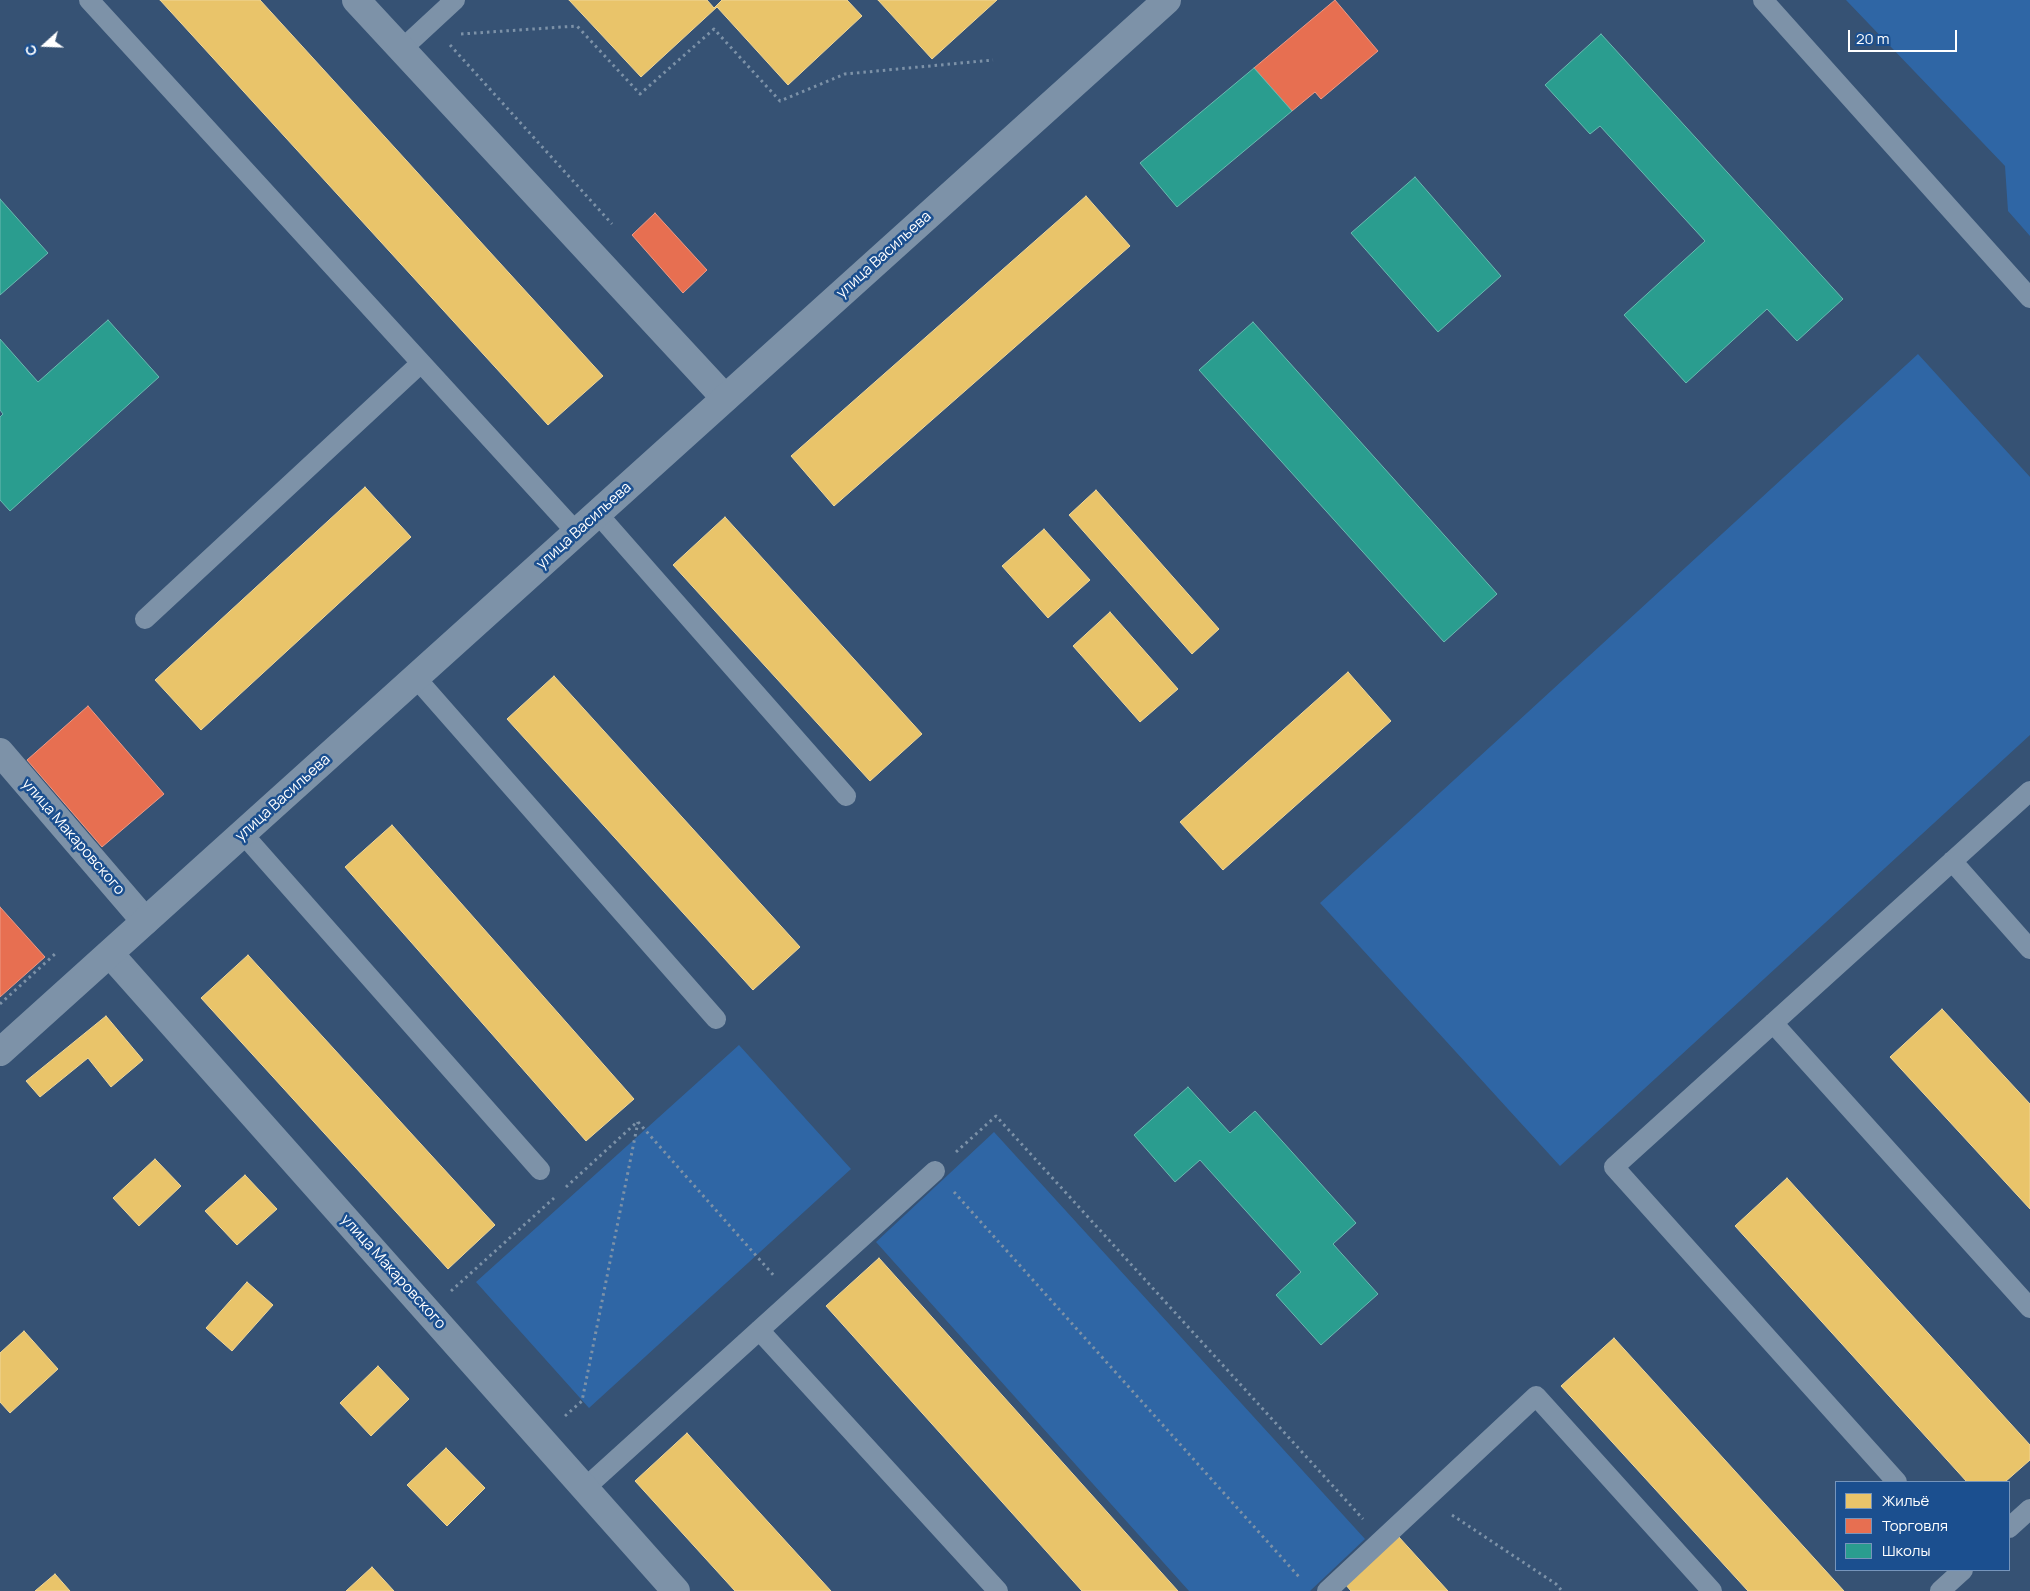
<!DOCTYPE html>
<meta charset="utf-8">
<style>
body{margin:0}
#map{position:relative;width:2030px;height:1591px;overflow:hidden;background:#365274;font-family:Manrope,sans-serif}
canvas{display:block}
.legend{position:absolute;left:1835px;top:1481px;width:175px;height:90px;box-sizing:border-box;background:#1b4f8f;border:1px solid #7695bc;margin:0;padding:6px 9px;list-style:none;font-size:15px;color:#fff}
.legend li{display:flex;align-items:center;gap:10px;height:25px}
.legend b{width:25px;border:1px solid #7695bc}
.north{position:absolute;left:20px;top:20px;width:50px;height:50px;-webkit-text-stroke:4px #1b4f8f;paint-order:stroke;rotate:250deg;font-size:14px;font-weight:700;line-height:20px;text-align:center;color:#fff}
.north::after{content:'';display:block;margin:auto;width:18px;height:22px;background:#fff;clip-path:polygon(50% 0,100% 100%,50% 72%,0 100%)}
.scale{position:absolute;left:1848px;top:30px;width:109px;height:22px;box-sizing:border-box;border:2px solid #fff;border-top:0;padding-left:6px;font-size:15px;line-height:18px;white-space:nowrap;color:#fff;-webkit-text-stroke:4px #1b4f8f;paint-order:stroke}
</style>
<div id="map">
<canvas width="2030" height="1591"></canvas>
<ul class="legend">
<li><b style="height:14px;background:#e9c46a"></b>Жильё</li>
<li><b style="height:14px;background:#e76f51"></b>Торговля</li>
<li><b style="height:14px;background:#2a9d8f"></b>Школы</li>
</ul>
<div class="north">С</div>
<div class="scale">20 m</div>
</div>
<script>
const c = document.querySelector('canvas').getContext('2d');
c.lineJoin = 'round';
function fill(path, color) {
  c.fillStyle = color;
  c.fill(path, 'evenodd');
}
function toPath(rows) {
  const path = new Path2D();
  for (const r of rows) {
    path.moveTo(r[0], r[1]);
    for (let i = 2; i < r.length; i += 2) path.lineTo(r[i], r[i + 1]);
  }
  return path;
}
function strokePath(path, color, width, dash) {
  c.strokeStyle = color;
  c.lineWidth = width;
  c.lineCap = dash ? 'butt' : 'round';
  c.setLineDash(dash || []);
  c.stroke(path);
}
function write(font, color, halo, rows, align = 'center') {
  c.font = font + ' Manrope,sans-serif';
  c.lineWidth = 5;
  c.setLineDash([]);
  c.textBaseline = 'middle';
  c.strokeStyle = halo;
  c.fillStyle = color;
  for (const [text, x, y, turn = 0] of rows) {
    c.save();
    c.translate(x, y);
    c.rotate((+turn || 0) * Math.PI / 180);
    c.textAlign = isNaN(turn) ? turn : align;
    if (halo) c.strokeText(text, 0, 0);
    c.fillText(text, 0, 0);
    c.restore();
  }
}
fill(toPath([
 [1846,0,2030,0,2030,236,2008,211,2005,166],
 [1918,354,2030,477,2030,735,1560,1166,1320,903],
 [739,1045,851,1169,589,1408,476,1282],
 [994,1132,1365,1539,1310,1591,1189,1591,876,1242]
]), '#2f66a5');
const homes = toPath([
 [160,0,260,0,603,376,548,425,160,0],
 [569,0,707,0,714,8,722,0,847,0,862,16,788,85,717,7,641,77,569,0],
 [878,0,997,0,932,59,878,0],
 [1086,196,1130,246,834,506,791,456,1086,196],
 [365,487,411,537,201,730,155,680,365,487],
 [1096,490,1219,629,1192,654,1069,515,1096,490],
 [725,517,922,734,870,781,673,565,725,517],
 [1044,529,1090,580,1048,618,1002,566,1044,529],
 [1110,612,1178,689,1140,722,1073,646,1110,612],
 [1348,672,1391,721,1223,870,1180,822,1348,672],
 [554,676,800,947,753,990,507,719,554,676],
 [392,825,634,1099,586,1141,345,867,392,825],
 [248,955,495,1225,448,1269,201,998,248,955],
 [1942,1009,2030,1104,2030,1209,1890,1057,1942,1009],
 [106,1016,143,1060,111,1087,88,1058,40,1097,26,1081,106,1016],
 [155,1159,181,1186,139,1226,113,1198,155,1159],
 [245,1175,277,1209,237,1245,205,1211,245,1175],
 [1787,1178,2030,1445,2030,1460,2005,1482,1967,1482,1735,1226,1787,1178],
 [879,1258,1178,1591,1082,1591,826,1306,879,1258],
 [247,1282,273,1305,232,1351,206,1328,247,1282],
 [24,1331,58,1369,10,1413,0,1402,0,1353,24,1331],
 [1614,1338,1844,1591,1748,1591,1561,1386,1614,1338],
 [378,1366,409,1399,371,1436,340,1403,378,1366],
 [687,1433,831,1591,735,1591,635,1481,687,1433],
 [446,1448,485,1488,447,1526,407,1485,446,1448],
 [1398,1536,1448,1591,1351,1591,1345,1584,1398,1536],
 [372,1567,394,1591,346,1591,372,1567],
 [55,1574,70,1591,35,1591,55,1574]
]);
fill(homes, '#e9c46a');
strokePath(homes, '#f0d697', 1);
const shops = toPath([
 [1335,0,1378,51,1321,99,1315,92,1292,111,1254,68,1335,0],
 [655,213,707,270,683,293,632,235,655,213],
 [88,706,164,794,102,847,27,760,88,706],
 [0,907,45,957,0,997,0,907]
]);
fill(shops, '#e76f51');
strokePath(shops, '#ee9a85', 1);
const schools = toPath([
 [1601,34,1843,299,1797,341,1767,309,1686,383,1624,315,1705,241,1600,126,1590,134,1545,85,1601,34],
 [1254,68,1292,111,1177,207,1140,163,1254,68],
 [1415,177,1501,276,1438,332,1351,233,1415,177],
 [0,199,48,253,0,295,0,199],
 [108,320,159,377,10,511,0,500,0,417,3,414,0,410,0,339,38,382,108,320],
 [1253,322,1497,594,1444,642,1199,370,1253,322],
 [1188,1087,1230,1133,1255,1111,1356,1223,1333,1244,1378,1294,1321,1345,1276,1295,1301,1272,1200,1160,1175,1182,1134,1135,1188,1087]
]);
fill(schools, '#2a9d8f');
strokePath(schools, '#6abab1', 1);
strokePath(toPath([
 [461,34,577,26,640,94,714,29,780,101,845,74,993,60],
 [450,45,612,224],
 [0,1004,55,954],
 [638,1122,775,1277],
 [956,1152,996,1116,1363,1519],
 [566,1187,637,1122],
 [954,1192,1300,1578],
 [451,1291,554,1198],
 [565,1416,582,1401,638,1122],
 [1452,1515,1556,1584,1562,1591]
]), '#7d92a8', 3, [2.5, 4]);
strokePath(toPath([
 [89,0,577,533],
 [1763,0,2030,298],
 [402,49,455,0],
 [597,513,846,796],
 [145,619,421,363],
 [416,678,716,1019],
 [243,834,540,1170],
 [1952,861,2030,949],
 [1773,1023,2030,1308],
 [759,1330,998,1591],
 [1897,1482,1614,1167,2030,791],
 [585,1488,935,1171],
 [2009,1528,2030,1509],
 [1327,1591,1536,1396,1712,1591],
 [1940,1591,1963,1570]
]), '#7d92a8', 20);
strokePath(toPath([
 [356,0,725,398],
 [0,752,145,921],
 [110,954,676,1591]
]), '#7d92a8', 28);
strokePath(toPath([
 [0,1052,1167,0]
]), '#7d92a8', 28);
write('15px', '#fff', '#1b4f8f', [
 ["улица Васильева",884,255,-42],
 ["улица Васильева",584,526,-42],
 ["улица Васильева",283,798,-42],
 ["улица Макаровского",73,837,49],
 ["улица Макаровского",393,1272,48]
]);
</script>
